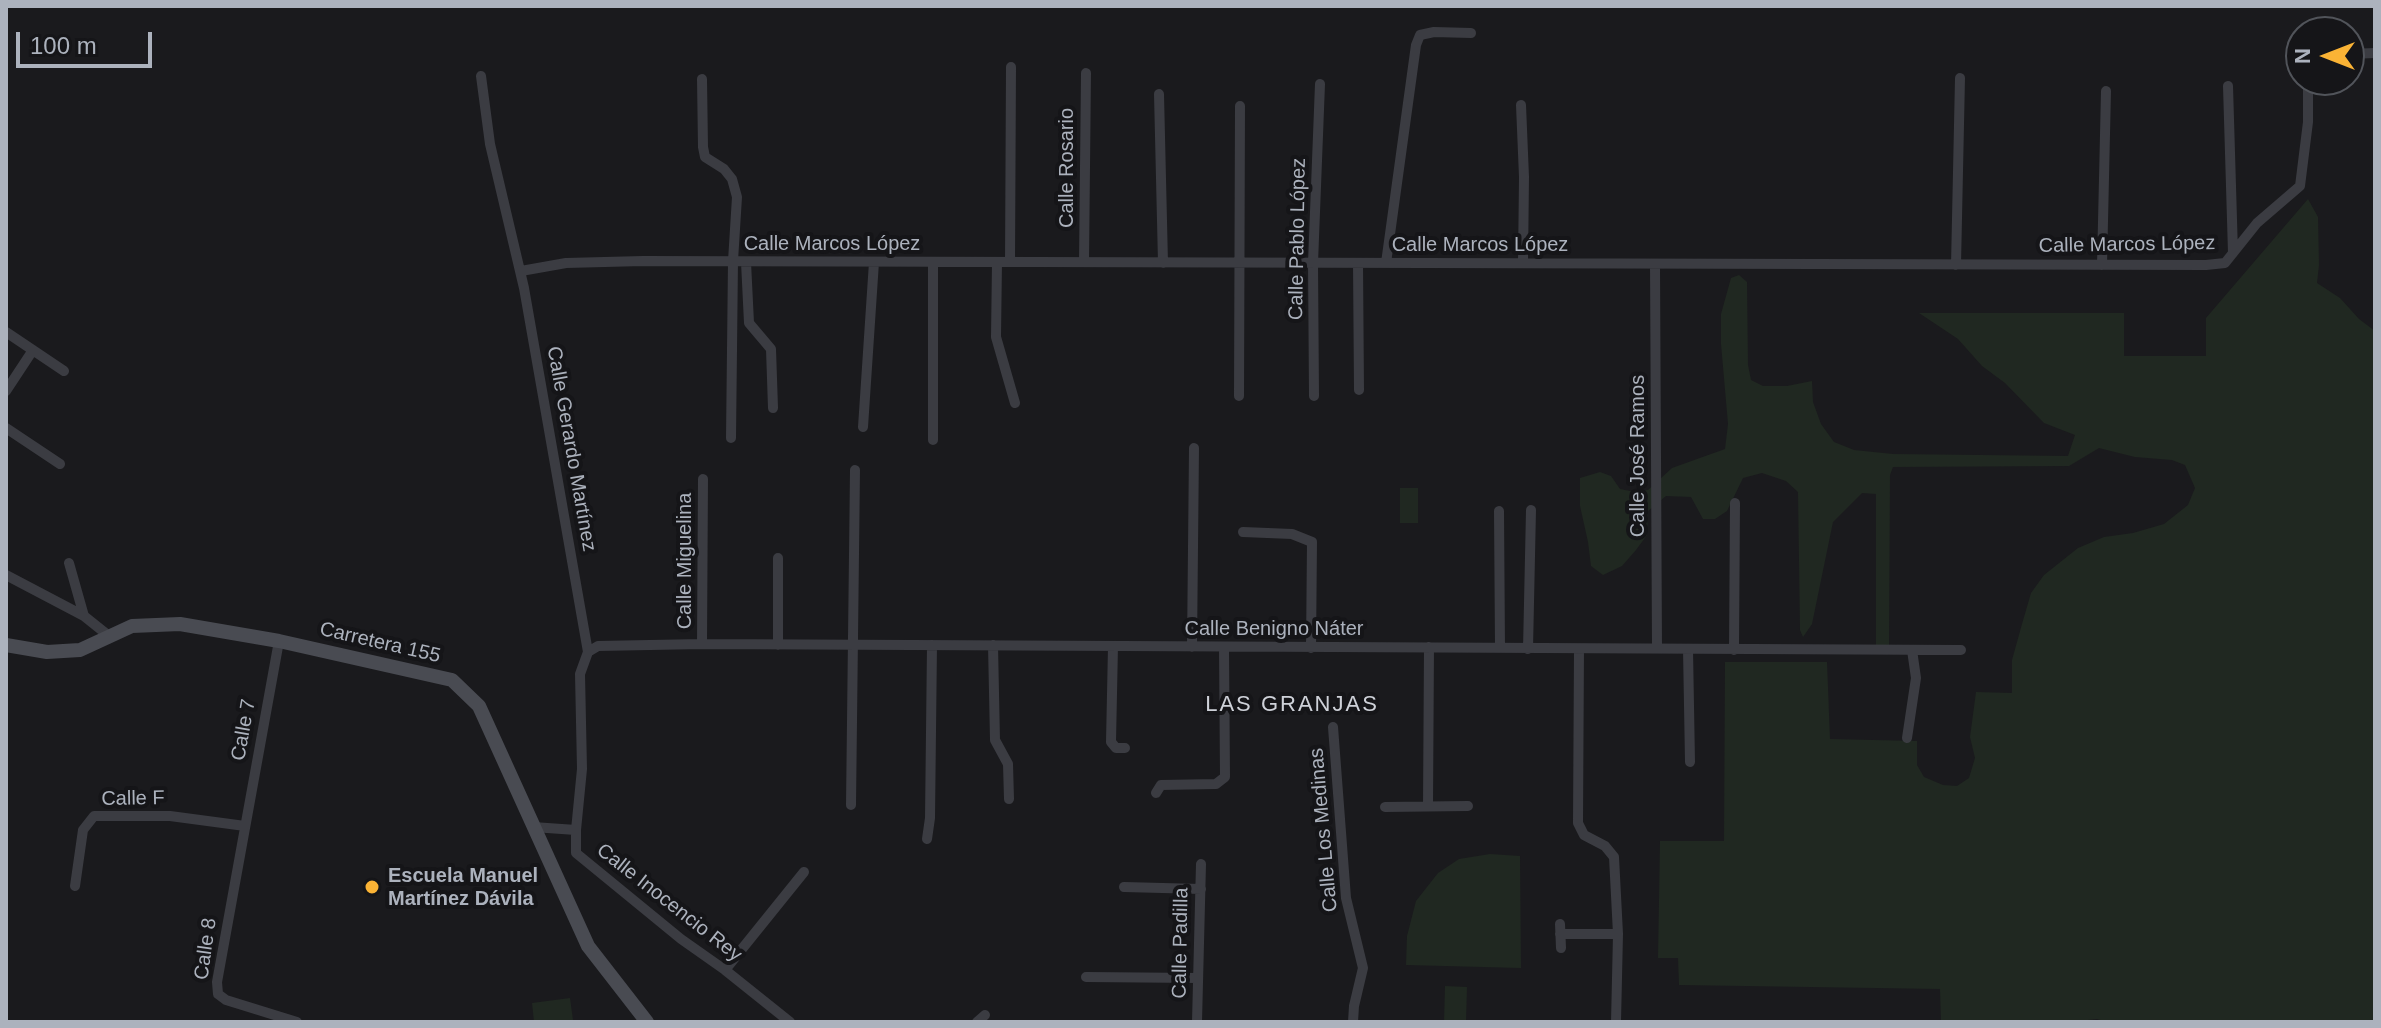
<!DOCTYPE html>
<meta charset="utf-8">
<style>
body{margin:0}
#map{position:relative;width:2381px;height:1028px;overflow:hidden;background:#1a1a1d;font-family:Helvetica,sans-serif}
canvas{display:block}
.frame{position:absolute;inset:0;border:8px solid #acb2bd;pointer-events:none}
.north{position:absolute;left:2285px;top:16px;width:80px;height:80px;box-sizing:border-box;background:#151518;border:2px solid #51545a;border-radius:50%;rotate:270deg;font-size:22px;font-weight:700;line-height:32px;text-align:center;color:#acb2bd}
.north::after{content:'';display:block;margin:auto;width:28px;height:36px;background:#fab335;clip-path:polygon(50% 0,100% 100%,50% 72%,0 100%)}
.scale{position:absolute;left:16px;top:32px;width:136px;height:36px;box-sizing:border-box;border:4px solid #acb2bd;border-top:0;padding-left:10px;font-size:24px;line-height:28px;white-space:nowrap;color:#acb2bd;-webkit-text-stroke:6px #151518;paint-order:stroke}
</style>
<div id="map">
<canvas width="2381" height="1028"></canvas>
<div class="frame"></div>
<div class="north">N</div>
<div class="scale">100 m</div>
</div>
<script>
const c = document.querySelector('canvas').getContext('2d');
c.lineJoin = 'round';
function fill(path, color) {
  c.fillStyle = color;
  c.fill(path, 'evenodd');
}
function toPath(rows) {
  const path = new Path2D();
  for (const r of rows) {
    path.moveTo(r[0], r[1]);
    for (let i = 2; i < r.length; i += 2) path.lineTo(r[i], r[i + 1]);
  }
  return path;
}
function strokePath(path, color, width, dash) {
  c.strokeStyle = color;
  c.lineWidth = width;
  c.lineCap = dash ? 'butt' : 'round';
  c.setLineDash(dash || []);
  c.stroke(path);
}
function write(font, color, halo, rows, align = 'center') {
  c.font = font + ' Helvetica,sans-serif';
  c.lineWidth = 8;
  c.setLineDash([]);
  c.textBaseline = 'middle';
  c.strokeStyle = halo;
  c.fillStyle = color;
  for (const [text, x, y, turn = 0] of rows) {
    c.save();
    c.translate(x, y);
    c.rotate((+turn || 0) * Math.PI / 180);
    c.textAlign = isNaN(turn) ? turn : align;
    if (halo) c.strokeText(text, 0, 0);
    c.fillText(text, 0, 0);
    c.restore();
  }
}
fill(toPath([
 [2308,199,2318,217,2319,265,2317,283,2340,298,2359,319,2375,331,2375,1022,2107,1022,2097,1019,2070,1022,1941,1022,1940,989,1679,985,1678,958,1658,958,1660,841,1724,841,1725,662,1827,662,1830,739,1917,741,1917,765,1924,777,1943,785,1957,786,1969,778,1975,758,1970,737,1976,692,2012,693,2012,660,2022,624,2031,593,2044,575,2078,548,2104,537,2133,533,2164,524,2188,505,2195,488,2185,465,2172,460,2135,457,2099,448,2069,466,1893,467,1890,475,1889,647,1876,646,1876,494,1862,493,1833,522,1812,624,1803,637,1800,630,1798,492,1786,481,1762,473,1743,478,1727,511,1715,519,1703,519,1691,497,1666,496,1648,511,1647,535,1636,550,1622,566,1603,575,1591,566,1588,542,1580,506,1580,478,1600,472,1611,476,1620,489,1635,492,1648,490,1672,468,1725,449,1728,424,1721,344,1721,314,1731,278,1739,275,1747,282,1748,365,1751,380,1763,386,1787,386,1812,381,1813,402,1821,424,1834,442,1854,450,1893,454,2068,456,2075,435,2044,423,2005,383,1982,366,1958,339,1919,313,2124,313,2124,356,2206,356,2206,318],
 [1400,488,1418,488,1418,523,1400,523],
 [1490,854,1520,856,1521,968,1406,965,1407,936,1416,901,1438,873,1459,859],
 [1445,986,1467,987,1466,1022,1444,1022],
 [570,998,573,1020,534,1022,532,1003]
]), '#202821');
strokePath(toPath([
 [2349,54,2375,53],
 [481,76,490,144,524,288,588,652,580,674,582,769,576,830,576,853,681,939,725,970,790,1022],
 [702,79,703,147,705,157,724,169,732,179,737,197,733,261,731,438],
 [2228,86,2233,253],
 [1159,94,1163,263],
 [1521,105,1524,177,1523,263],
 [746,262,749,323,771,349,773,408],
 [997,262,996,337,1015,403],
 [1010,262,1011,67],
 [1084,262,1086,73],
 [1358,263,1359,390],
 [1386,263,1416,45,1420,35,1434,32,1471,33],
 [1655,264,1657,648],
 [1956,265,1960,78],
 [2102,265,2106,91],
 [521,271,566,263,643,261,2206,265,2225,263,2257,223,2300,186,2308,122,2308,80],
 [6,332,64,371],
 [6,391,33,350],
 [1239,396,1240,106],
 [1314,396,1313,263,1320,84],
 [863,427,874,262],
 [6,428,60,464],
 [933,440,933,262],
 [1499,511,1500,648],
 [1243,532,1292,534,1312,542,1311,648],
 [778,558,778,645],
 [69,563,84,616],
 [6,575,84,616,109,636],
 [279,641,217,982,218,994,226,1000,297,1022],
 [702,644,703,479],
 [993,645,995,740,1008,764,1009,799],
 [1113,646,1111,742,1116,748,1125,748],
 [1192,647,1194,448],
 [1528,649,1531,510],
 [1579,649,1578,823,1584,835,1605,846,1614,857,1618,934,1616,1022],
 [1688,649,1690,762],
 [1734,650,1735,503],
 [588,652,598,646,702,644,1961,650],
 [1333,727,1346,898,1363,968,1354,1006,1353,1022],
 [1907,738,1916,678,1912,650],
 [1156,793,1161,785,1216,784,1225,777,1224,647],
 [851,805,855,470],
 [1428,806,1429,647],
 [1385,807,1468,806],
 [533,827,576,830],
 [927,839,930,818,932,645],
 [75,886,83,830,94,816,170,816,245,826],
 [1124,887,1201,889],
 [1560,924,1561,948],
 [1560,934,1618,934],
 [725,970,804,872],
 [1086,977,1198,978],
 [977,1022,985,1015],
 [1197,1022,1201,864]
]), '#3b3c42', 10);
strokePath(toPath([
 [6,645,47,652,80,650,132,626,180,624,279,641,452,680,479,706,588,946,647,1022]
]), '#494b52', 14);
for (const [x, y, r, color] of [
 [372,887,8,"#fab335"]
]) {
  const dot = new Path2D();
  dot.arc(x, y, r, 0, 2 * Math.PI);
  c.fillStyle = color;
  c.fill(dot);
  strokePath(dot, '#151518', 3);
}
write('20px', '#acb2bd', '#151518', [
 ["Calle Rosario",1067,168,-90],
 ["Calle Pablo López",1298,239,-89],
 ["Calle Marcos López",832,244],
 ["Calle Marcos López",1480,245],
 ["Calle Marcos López",2127,245,-1],
 ["Calle Gerardo Martínez",571,449,80],
 ["Calle José Ramos",1638,456,-90],
 ["Calle Miguelina",685,561,-90],
 ["Calle Benigno Náter",1274,629],
 ["Carretera 155",380,643,13],
 ["Calle 7",244,730,-80],
 ["Calle F",133,799,-1],
 ["Calle Los Medinas",1324,830,-95],
 ["Calle Inocencio Rey",669,903,38],
 ["Calle Padilla",1181,943,-89],
 ["Calle 8",206,949,-82]
]);
write('bold 20px', '#acb2bd', '#151518', [
 ["Escuela Manuel",388,876],
 ["Martínez Dávila",388,899]
], 'left');
c.letterSpacing = '2px';
write('22px', '#ced1d8', '#151518', [
 ["LAS GRANJAS",1292,705]
]);
c.letterSpacing = '0px';
</script>
